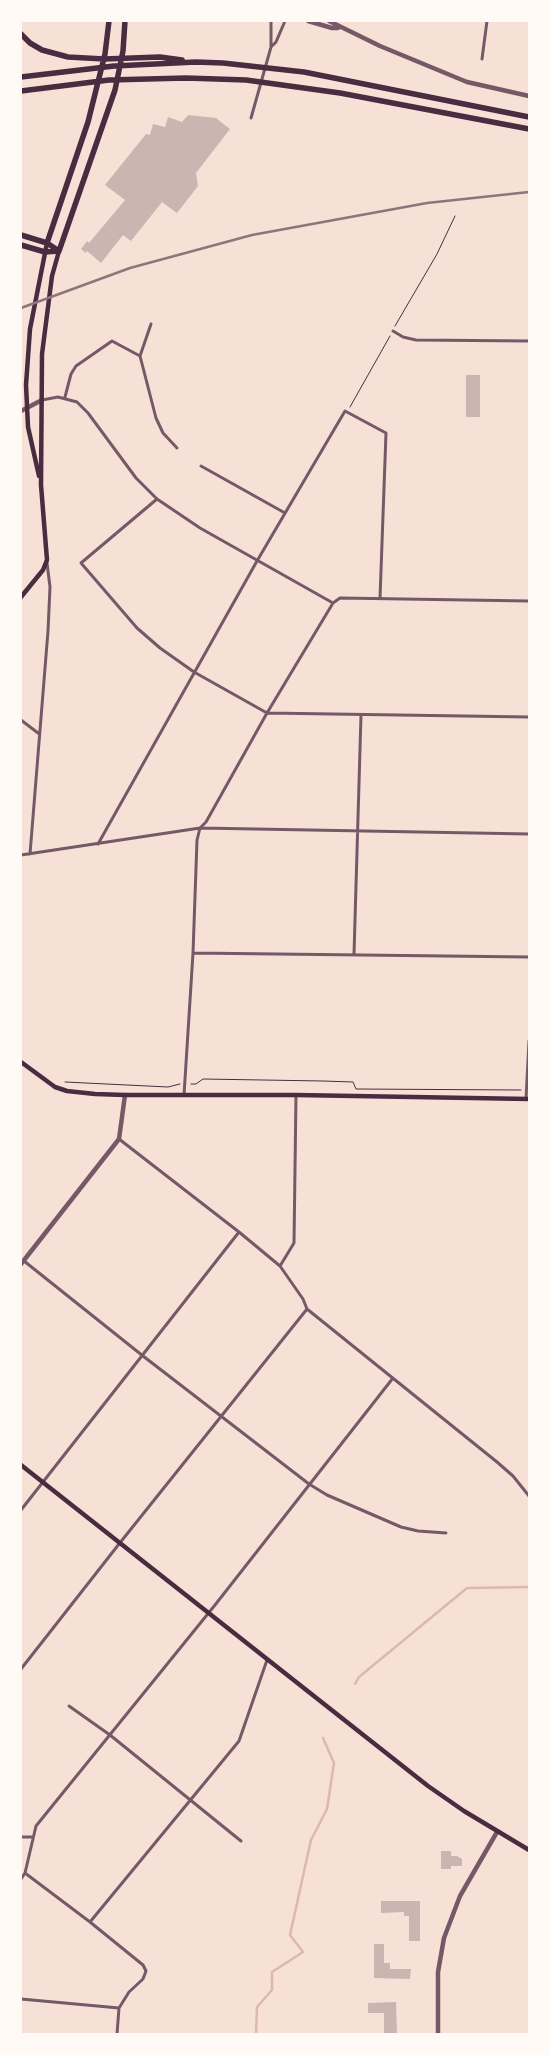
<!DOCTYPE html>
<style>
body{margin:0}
#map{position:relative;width:550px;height:2055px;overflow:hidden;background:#f7e1d7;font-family:"Fira Sans",sans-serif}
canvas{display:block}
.frame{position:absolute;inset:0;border:22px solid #fffaf5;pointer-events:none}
</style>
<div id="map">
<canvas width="550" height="2055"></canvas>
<div class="frame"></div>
</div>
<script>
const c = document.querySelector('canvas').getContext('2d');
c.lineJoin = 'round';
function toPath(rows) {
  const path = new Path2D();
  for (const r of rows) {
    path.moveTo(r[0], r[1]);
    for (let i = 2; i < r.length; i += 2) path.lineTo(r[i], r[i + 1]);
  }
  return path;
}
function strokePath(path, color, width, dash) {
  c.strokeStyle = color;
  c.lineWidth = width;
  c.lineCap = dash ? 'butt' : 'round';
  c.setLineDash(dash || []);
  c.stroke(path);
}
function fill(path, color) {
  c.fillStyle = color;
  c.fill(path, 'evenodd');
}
strokePath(toPath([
 [355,1684,359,1677,467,1588,529,1587],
 [256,2034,257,2007,272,1990,272,1972,303,1952,290,1935,311,1840,327,1809,334,1763,323,1738]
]), '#dcb8b0', 2.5);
fill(toPath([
 [188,115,216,118,230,129,196,173,198,186,177,213,162,202,131,241,123,235,101,263,87,251,86,253,81,249,87,241,89,243,125,200,105,185,146,134,150,135,153,124,165,127,168,117,182,122],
 [466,375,480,375,480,417,466,417],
 [441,1851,451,1851,451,1856,457,1856,462,1859,462,1866,451,1866,451,1869,441,1869],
 [381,1901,420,1901,420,1941,409,1941,409,1916,404,1916,404,1912,381,1913],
 [374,1944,384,1944,384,1963,390,1963,390,1969,411,1969,410,1979,374,1978],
 [396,2002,397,2034,384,2034,384,2013,368,2013,368,2003]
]), '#ccb4b1');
strokePath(toPath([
 [395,326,437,254,455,216],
 [350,407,390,336],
 [65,1082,168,1087,180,1084],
 [191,1084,196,1084,203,1079,323,1081,353,1082,356,1089,521,1090]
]), '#4a2c40', 1);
strokePath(toPath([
 [272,46,276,42,285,21],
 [482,59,487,21],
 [251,118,271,47,271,21],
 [393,331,403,337,416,340,529,341],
 [140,356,151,324],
 [65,397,71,374,76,366,112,341,140,356,156,418,163,433,177,448],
 [42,400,58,397,77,402,88,413,136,478,157,499,200,528,333,603],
 [201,466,285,513],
 [157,499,81,563,137,628,160,648,194,672,267,713,529,717],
 [21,720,38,733],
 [200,828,206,822,267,713,333,603,340,598,529,601],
 [98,844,257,561,345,411,386,433,380,598],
 [30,854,48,631,50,587,47,563],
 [21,855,200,828,529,834],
 [193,953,529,957],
 [354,954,361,715],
 [184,1095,193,953,197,840,200,828],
 [526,1099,529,1041],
 [119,1139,239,1232,280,1266,303,1299,307,1309,497,1462,513,1476,529,1496],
 [24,1261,143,1356,309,1484,327,1495,401,1527,418,1531,446,1533],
 [280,1266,294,1243,296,1095],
 [21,1510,239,1232],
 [21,1669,119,1544,307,1309],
 [69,1706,110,1735,241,1841],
 [21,1837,33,1837],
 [25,1873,90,1922,143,1965,146,1971,143,1979,129,1992,119,2008,117,2034],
 [21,1879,25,1873,36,1826,215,1605,393,1378],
 [90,1922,239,1741,267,1660],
 [21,1999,119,2008]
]), '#755966', 3);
strokePath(toPath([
 [308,21,332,28,338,28],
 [329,21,380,46,467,82,529,96],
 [21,411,42,400],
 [21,1264,119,1139,125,1095],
 [438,2034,438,1972,444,1938,460,1896,497,1832]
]), '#755966', 4.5);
strokePath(toPath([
 [39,476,28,427,26,385,30,329,47,243],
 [21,597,43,570,47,560,41,485,42,354,52,276,59,251],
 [21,1062,55,1087,67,1091,95,1094,125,1095,296,1095,529,1099],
 [21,1465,428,1786,464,1811,529,1850]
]), '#4a2c40', 4.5);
strokePath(toPath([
 [21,34,30,43,42,50,68,57,104,59,160,57,182,60],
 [21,77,114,66,196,62,223,63,304,72,529,117],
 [21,91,109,80,186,78,246,80,340,93,529,129],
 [21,235,47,243,59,251],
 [47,243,88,122,105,54,109,21],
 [21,245,45,252,59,251],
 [59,251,115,90,123,51,125,21]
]), '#4a2c40', 5.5);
strokePath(toPath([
 [21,308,130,268,252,235,427,203,529,192]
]), '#8f747c', 2.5);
</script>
